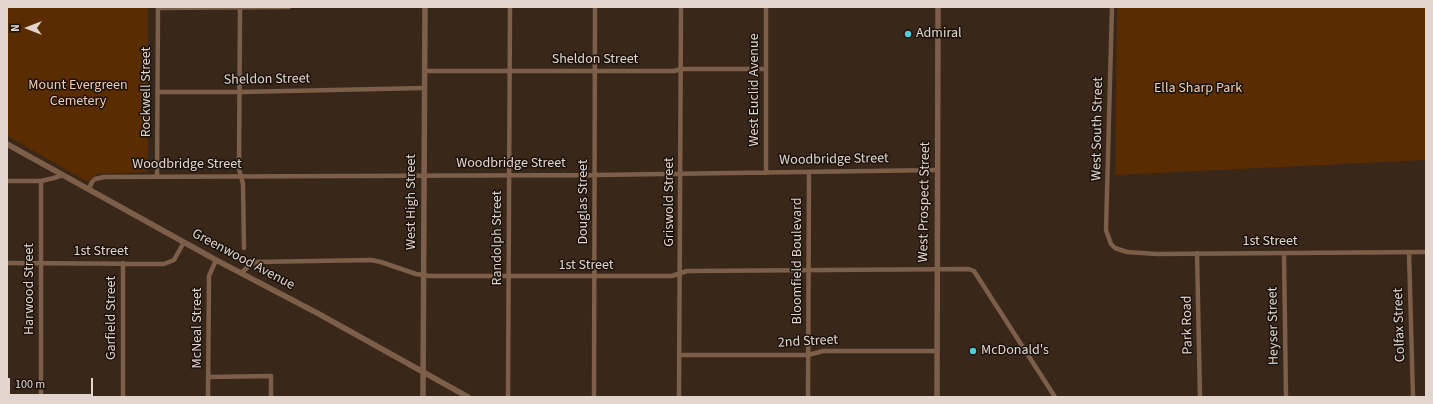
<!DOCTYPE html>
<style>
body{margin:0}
#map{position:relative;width:1433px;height:404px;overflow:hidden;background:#39271a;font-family:"Source Sans 3",sans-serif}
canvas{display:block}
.frame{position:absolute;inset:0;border:8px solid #e1d5cd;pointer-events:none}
.north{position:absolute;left:8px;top:8px;width:40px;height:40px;-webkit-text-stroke:3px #1a120c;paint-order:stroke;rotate:270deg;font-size:11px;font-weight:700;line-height:16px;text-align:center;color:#e1d5cd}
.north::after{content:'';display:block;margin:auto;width:14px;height:18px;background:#e1d5cd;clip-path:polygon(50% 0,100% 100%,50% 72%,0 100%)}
.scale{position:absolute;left:8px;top:378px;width:85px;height:18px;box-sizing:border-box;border:2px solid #e1d5cd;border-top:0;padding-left:5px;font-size:12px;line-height:14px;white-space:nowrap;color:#e1d5cd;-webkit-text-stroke:3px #1a120c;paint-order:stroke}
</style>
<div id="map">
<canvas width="1433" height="404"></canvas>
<div class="frame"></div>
<div class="north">N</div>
<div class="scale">100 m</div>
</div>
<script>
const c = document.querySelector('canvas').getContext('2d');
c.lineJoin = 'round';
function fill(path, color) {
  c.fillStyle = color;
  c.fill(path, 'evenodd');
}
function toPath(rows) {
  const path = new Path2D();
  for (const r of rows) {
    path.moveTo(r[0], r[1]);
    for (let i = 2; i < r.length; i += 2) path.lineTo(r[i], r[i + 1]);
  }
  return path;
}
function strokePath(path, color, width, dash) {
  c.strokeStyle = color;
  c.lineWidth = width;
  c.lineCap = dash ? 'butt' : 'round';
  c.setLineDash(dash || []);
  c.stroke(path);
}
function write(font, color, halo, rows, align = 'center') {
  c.font = font + ' "Source Sans 3",sans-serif';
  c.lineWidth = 3;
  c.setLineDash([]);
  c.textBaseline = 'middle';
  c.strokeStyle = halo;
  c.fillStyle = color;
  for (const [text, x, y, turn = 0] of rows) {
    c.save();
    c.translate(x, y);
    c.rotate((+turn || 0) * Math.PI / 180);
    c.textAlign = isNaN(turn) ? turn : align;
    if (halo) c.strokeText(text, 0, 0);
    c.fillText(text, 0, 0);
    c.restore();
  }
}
fill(toPath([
 [7,7,148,7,148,172,97,174,88,182,7,136],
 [1117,7,1426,7,1426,160,1115,175]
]), '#592c01');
strokePath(toPath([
 [1112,7,1106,230,1111,244,1115,248,1127,252,1157,254,1426,252],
 [158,8,289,7],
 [240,8,239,169,243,184,244,248],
 [424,71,674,71,681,69,766,69],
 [158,92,240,92,424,88],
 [766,173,766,7],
 [157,177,158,7],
 [7,181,41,181,54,178,63,175],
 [41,181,41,397],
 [89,189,92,182,95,179,104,177,595,175,938,170],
 [1409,252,1413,397],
 [1197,253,1200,397],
 [1284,254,1286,397],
 [7,263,164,264,174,260,184,242],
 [241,273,250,265,256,262,371,260,381,262,416,274,430,276,672,276,687,271,969,269,974,271,1055,397],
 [680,355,808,355,823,351,937,351],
 [208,377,271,376,271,397],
 [123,397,123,263],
 [208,397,209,276,216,260],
 [508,397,510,7],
 [594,397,595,7],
 [679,397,681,7],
 [808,397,809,172]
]), '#7d5e48', 4.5);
strokePath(toPath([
 [7,144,216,260,319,314,468,397],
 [423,397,425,7],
 [937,397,938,7]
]), '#7d5e48', 5.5);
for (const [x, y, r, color] of [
 [908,34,4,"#52cbd9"],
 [973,351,4,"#52cbd9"]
]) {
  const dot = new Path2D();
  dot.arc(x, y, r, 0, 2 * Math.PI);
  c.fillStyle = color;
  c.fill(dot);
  strokePath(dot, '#1a120c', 1.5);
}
write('14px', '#e1d5cd', '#1a120c', [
 ["Admiral",916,34],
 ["McDonald's",981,351]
], 'left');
write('14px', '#e1d5cd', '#1a120c', [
 ["Sheldon Street",595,60],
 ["Sheldon Street",267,80,-1],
 ["West Euclid Avenue",755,90,-90],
 ["Rockwell Street",147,92,-90],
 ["West South Street",1098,129,-89],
 ["Woodbridge Street",834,160,-1],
 ["Woodbridge Street",511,164],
 ["Woodbridge Street",187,165],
 ["West High Street",412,202,-90],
 ["Douglas Street",584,202,-90],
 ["Griswold Street",670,202,-90],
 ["West Prospect Street",925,202,-89],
 ["Randolph Street",498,238,-90],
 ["1st Street",1270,242],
 ["1st Street",101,252],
 ["Greenwood Avenue",243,260,28],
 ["Bloomfield Boulevard",798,261,-90],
 ["1st Street",586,266],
 ["Harwood Street",30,289,-90],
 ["Garfield Street",112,318,-90],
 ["Park Road",1188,325,-91],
 ["Colfax Street",1400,325,-92],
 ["Heyser Street",1274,326,-91],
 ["McNeal Street",198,328,-90],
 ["2nd Street",808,342,-3]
]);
write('14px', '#f4ccb1', '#1a120c', [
 ["Mount Evergreen",78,86],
 ["Cemetery",78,102],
 ["Ella Sharp Park",1198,89]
]);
</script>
